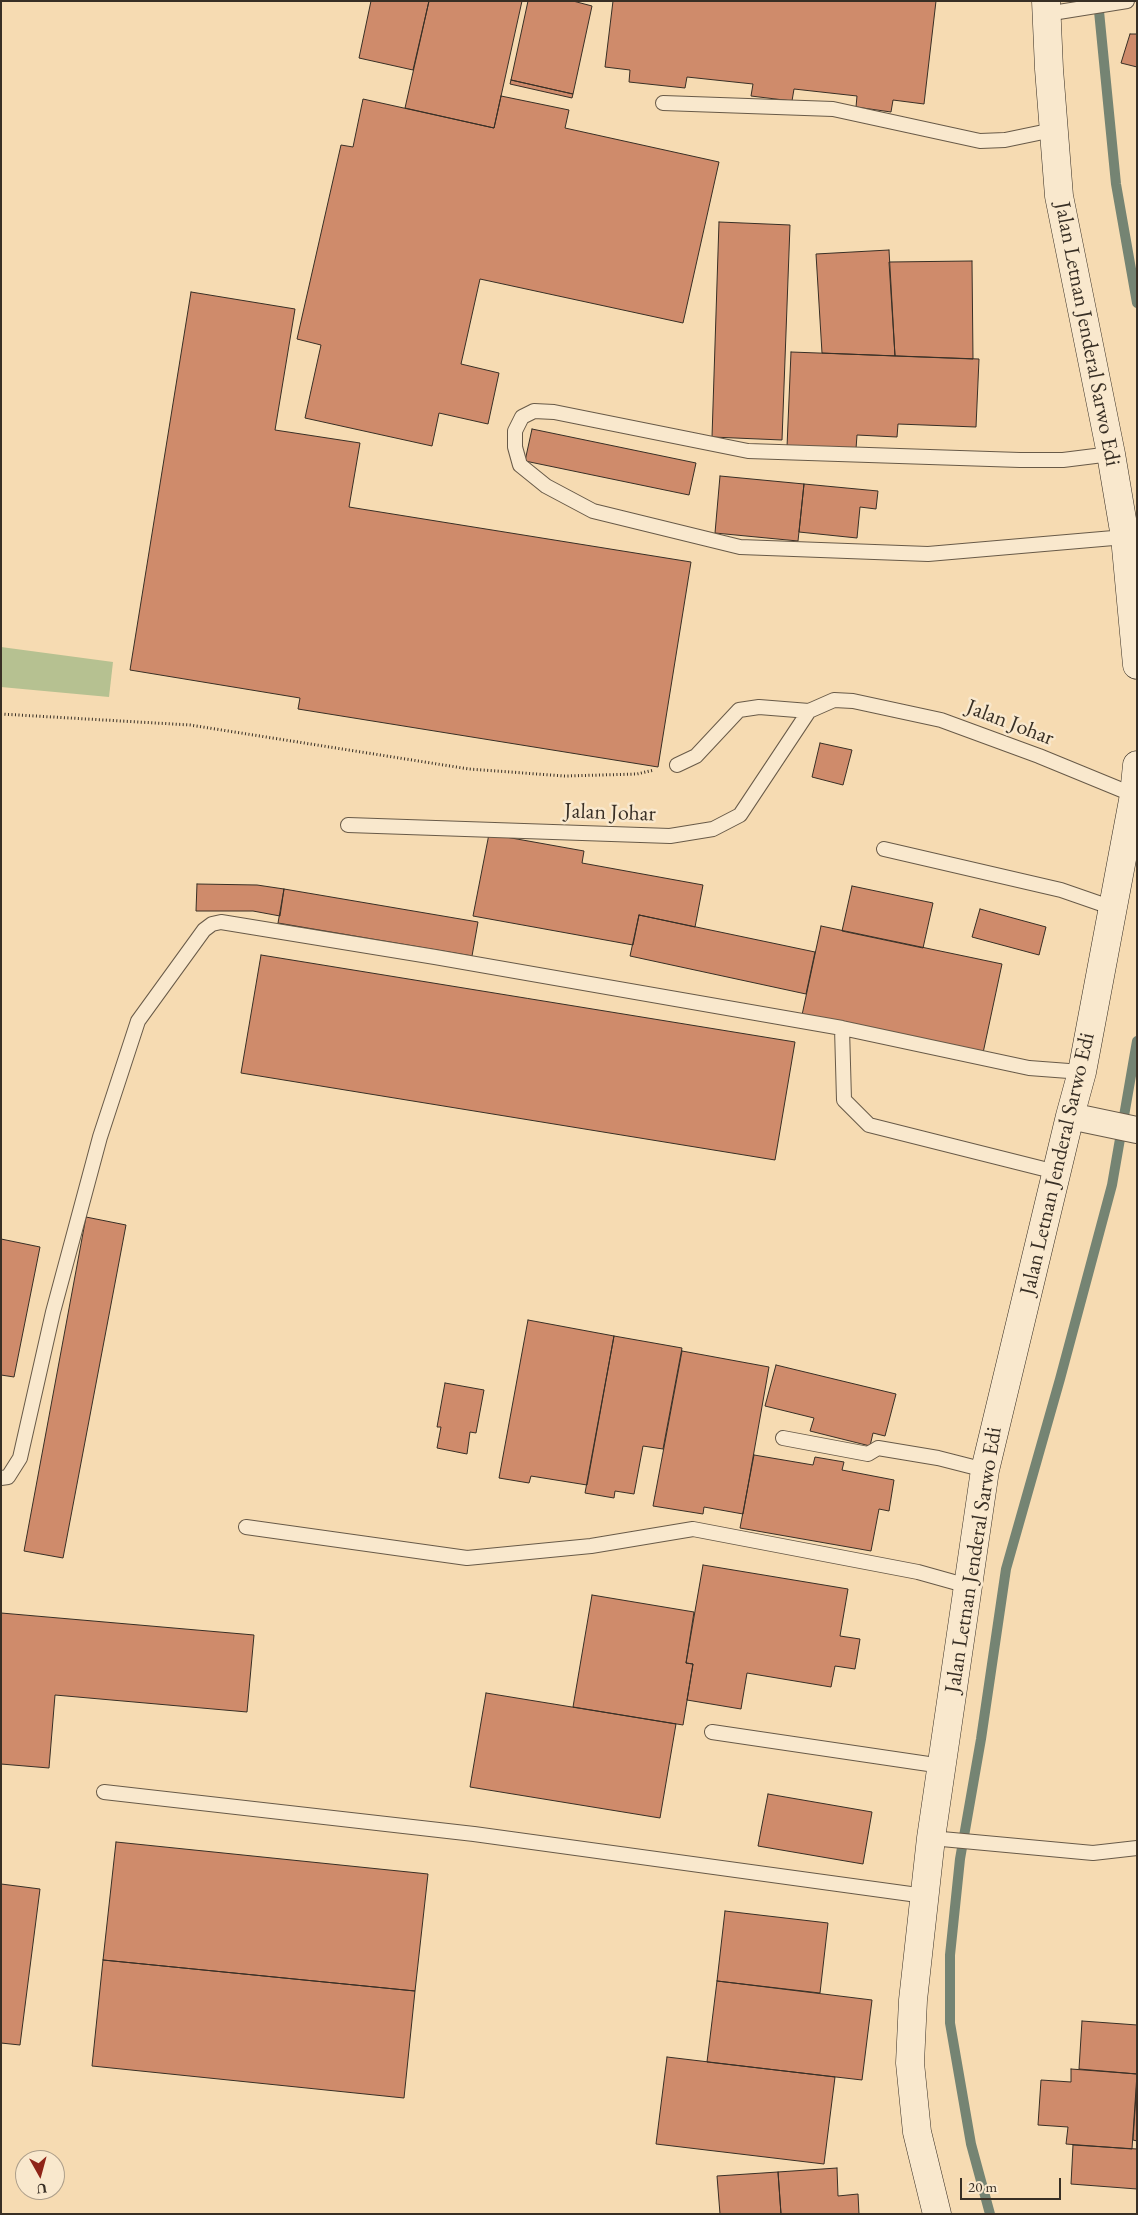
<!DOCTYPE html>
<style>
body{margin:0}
#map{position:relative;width:1138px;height:2215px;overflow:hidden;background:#f6dbb2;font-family:"EB Garamond",serif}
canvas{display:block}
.frame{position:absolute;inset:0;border:2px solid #382f25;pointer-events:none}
.north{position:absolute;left:15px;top:2150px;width:50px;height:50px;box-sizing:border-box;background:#f9e8cd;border:1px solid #ac9e8a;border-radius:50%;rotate:173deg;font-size:14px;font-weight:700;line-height:20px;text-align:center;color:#382f25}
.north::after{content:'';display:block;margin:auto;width:18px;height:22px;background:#8f2418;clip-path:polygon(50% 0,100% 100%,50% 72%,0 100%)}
.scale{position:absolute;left:960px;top:2178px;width:101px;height:22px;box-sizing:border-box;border:2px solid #382f25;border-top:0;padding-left:6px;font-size:15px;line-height:18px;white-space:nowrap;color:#382f25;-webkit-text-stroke:4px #f9e8cd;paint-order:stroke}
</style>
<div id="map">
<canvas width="1138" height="2215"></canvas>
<div class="frame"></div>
<div class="north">U</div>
<div class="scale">20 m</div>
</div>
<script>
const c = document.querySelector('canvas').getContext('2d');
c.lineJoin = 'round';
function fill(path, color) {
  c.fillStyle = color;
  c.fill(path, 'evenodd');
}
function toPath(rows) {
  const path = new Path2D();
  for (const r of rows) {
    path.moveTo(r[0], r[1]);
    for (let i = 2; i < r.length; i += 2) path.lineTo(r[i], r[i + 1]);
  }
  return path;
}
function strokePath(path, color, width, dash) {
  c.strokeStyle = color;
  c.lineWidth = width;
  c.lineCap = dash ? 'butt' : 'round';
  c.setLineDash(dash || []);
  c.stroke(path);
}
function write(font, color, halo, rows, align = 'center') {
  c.font = font + ' "EB Garamond",serif';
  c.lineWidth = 5;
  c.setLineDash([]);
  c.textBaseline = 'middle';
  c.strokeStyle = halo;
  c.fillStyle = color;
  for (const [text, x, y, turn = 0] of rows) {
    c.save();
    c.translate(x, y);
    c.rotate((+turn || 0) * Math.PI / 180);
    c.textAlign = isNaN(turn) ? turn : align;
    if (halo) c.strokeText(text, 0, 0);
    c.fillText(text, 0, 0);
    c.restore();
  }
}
fill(toPath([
 [1,647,113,662,109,697,1,687]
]), '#b6c191');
strokePath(toPath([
 [1098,1,1116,184,1137,303],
 [990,2214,971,2144,950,2023,950,1955,960,1859,981,1739,1006,1569,1060,1379,1112,1185,1137,1041]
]), '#758473', 10);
const building = toPath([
 [371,1,429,1,413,70,359,58,371,1],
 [429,1,522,1,494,128,405,108,429,1],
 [528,1,573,1,592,6,573,94,511,80,528,1],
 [613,1,936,1,924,104,893,100,891,112,856,107,857,96,794,89,792,101,751,96,753,84,687,77,685,88,629,82,630,70,605,67,613,1],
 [1130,34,1137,34,1137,67,1121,63,1130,34],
 [511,80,573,94,572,98,510,84,511,80],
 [501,96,569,110,565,128,719,162,683,323,480,279,461,364,499,373,488,424,439,413,432,446,305,418,321,345,297,339,341,145,353,147,363,99,494,128,501,96],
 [719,222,790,225,782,440,712,437,719,222],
 [889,250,895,356,822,353,816,254,889,250],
 [972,261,973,359,895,356,889,262,972,261],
 [191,292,295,309,275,430,360,443,349,507,691,562,658,767,298,709,300,698,130,670,191,292],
 [791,352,979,359,976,427,898,424,897,437,857,435,856,449,787,447,791,352],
 [532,429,696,463,689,495,525,461,532,429],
 [720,476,804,484,798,541,715,533,720,476],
 [804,484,878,491,876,509,860,507,857,538,799,532,804,484],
 [820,743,852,750,843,785,812,777,820,743],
 [489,834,584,851,582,863,703,885,695,927,639,915,633,945,473,916,489,834],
 [197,884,257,885,284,889,280,916,253,911,196,911,197,884],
 [852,886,933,903,923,948,842,931,852,886],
 [284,889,478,922,472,956,278,923,284,889],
 [980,909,1046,927,1039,955,972,937,980,909],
 [639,915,815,952,806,994,630,956,639,915],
 [821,926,1002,964,983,1053,802,1015,821,926],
 [261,955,795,1042,775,1160,241,1073,261,955],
 [86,1217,126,1225,63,1558,24,1551,86,1217],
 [1,1239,40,1247,14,1377,1,1375,1,1239],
 [528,1320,614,1336,587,1485,531,1476,529,1483,499,1478,528,1320],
 [614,1336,682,1348,663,1449,643,1446,634,1494,615,1491,614,1498,585,1493,614,1336],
 [682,1351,769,1367,743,1514,704,1507,703,1514,653,1506,682,1351],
 [776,1365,896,1394,885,1436,873,1433,870,1446,810,1431,814,1418,765,1406,776,1365],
 [445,1383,484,1390,476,1433,470,1432,467,1454,437,1448,441,1427,437,1427,445,1383],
 [754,1455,813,1465,815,1457,844,1462,842,1470,894,1480,889,1511,879,1509,871,1551,740,1528,754,1455],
 [703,1565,848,1589,840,1636,860,1639,855,1669,835,1666,831,1687,747,1673,741,1709,687,1700,693,1664,686,1663,703,1565],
 [592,1595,694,1612,686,1663,693,1664,683,1725,573,1707,592,1595],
 [1,1613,254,1635,247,1712,55,1695,49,1768,1,1764,1,1613],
 [486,1693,676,1724,660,1818,470,1787,486,1693],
 [768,1794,872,1812,863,1864,758,1846,768,1794],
 [116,1842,428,1874,415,1991,103,1960,116,1842],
 [1,1884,40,1889,20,2045,1,2043,1,1884],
 [725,1911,828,1923,820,1993,717,1981,725,1911],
 [103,1960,415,1991,404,2098,92,2066,103,1960],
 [717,1981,872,2000,862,2080,707,2062,717,1981],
 [1082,2021,1137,2025,1137,2074,1079,2069,1082,2021],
 [667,2057,835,2077,824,2164,656,2144,667,2057],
 [1071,2069,1137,2074,1132,2149,1066,2144,1068,2127,1038,2125,1041,2080,1071,2082,1071,2069],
 [1137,2080,1137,2141,1133,2140,1137,2080],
 [1073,2145,1137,2149,1137,2189,1071,2184,1073,2145],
 [837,2168,838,2196,858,2194,859,2214,781,2214,778,2172,837,2168],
 [778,2172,781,2214,720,2214,717,2176,778,2172]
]);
fill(building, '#cf8b6b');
strokePath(building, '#382f25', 1);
const lane = toPath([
 [1046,14,1127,1],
 [663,103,833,109,980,141,1005,140,1053,130],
 [1111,454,1063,460,1020,460,748,451,554,412,534,411,522,417,515,431,515,447,520,465,546,486,593,511,740,547,928,554,1125,537],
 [677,765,696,756,739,710,759,707,809,711],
 [348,825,670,836,713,829,740,815,809,711,834,700,853,701,941,720,1039,756,1134,795],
 [884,849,1061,890,1113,908],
 [842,1028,844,1100,869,1125,1056,1172],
 [783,1438,868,1454,878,1448,938,1458,985,1470],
 [1,1478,8,1477,20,1458,53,1312,100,1137,138,1021,204,930,212,924,221,922,435,957,842,1028,1029,1068,1082,1072],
 [246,1527,467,1558,591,1546,693,1529,918,1572,968,1586],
 [712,1732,942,1766],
 [104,1792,474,1834,925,1896],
 [931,1838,1093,1853,1137,1848]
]);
const street = toPath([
 [1070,1116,1137,1130]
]);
const secondary = toPath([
 [1046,1,1049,69,1059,196,1111,454,1125,537,1137,665],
 [937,2214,917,2132,910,2063,913,2000,931,1838,985,1470,1070,1116,1082,1072,1134,795,1137,765]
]);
strokePath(lane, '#685a48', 16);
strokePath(street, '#685a48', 28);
strokePath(secondary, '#382f25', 29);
strokePath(toPath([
 [1,714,190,725,469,769,565,776,637,774,654,770]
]), '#382f25', 3, [1, 2.5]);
strokePath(lane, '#f9e8cd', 14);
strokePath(street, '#f9e8cd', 26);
strokePath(secondary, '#f9e8cd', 28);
write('22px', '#382f25', '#f9e8cd', [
 ["Jalan Letnan Jenderal Sarwo Edi",1087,334,79],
 ["Jalan Johar",1010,723,21],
 ["Jalan Johar",610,813,2],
 ["Jalan Letnan Jenderal Sarwo Edi",1058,1164,-77],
 ["Jalan Letnan Jenderal Sarwo Edi",974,1560,-81]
]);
</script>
